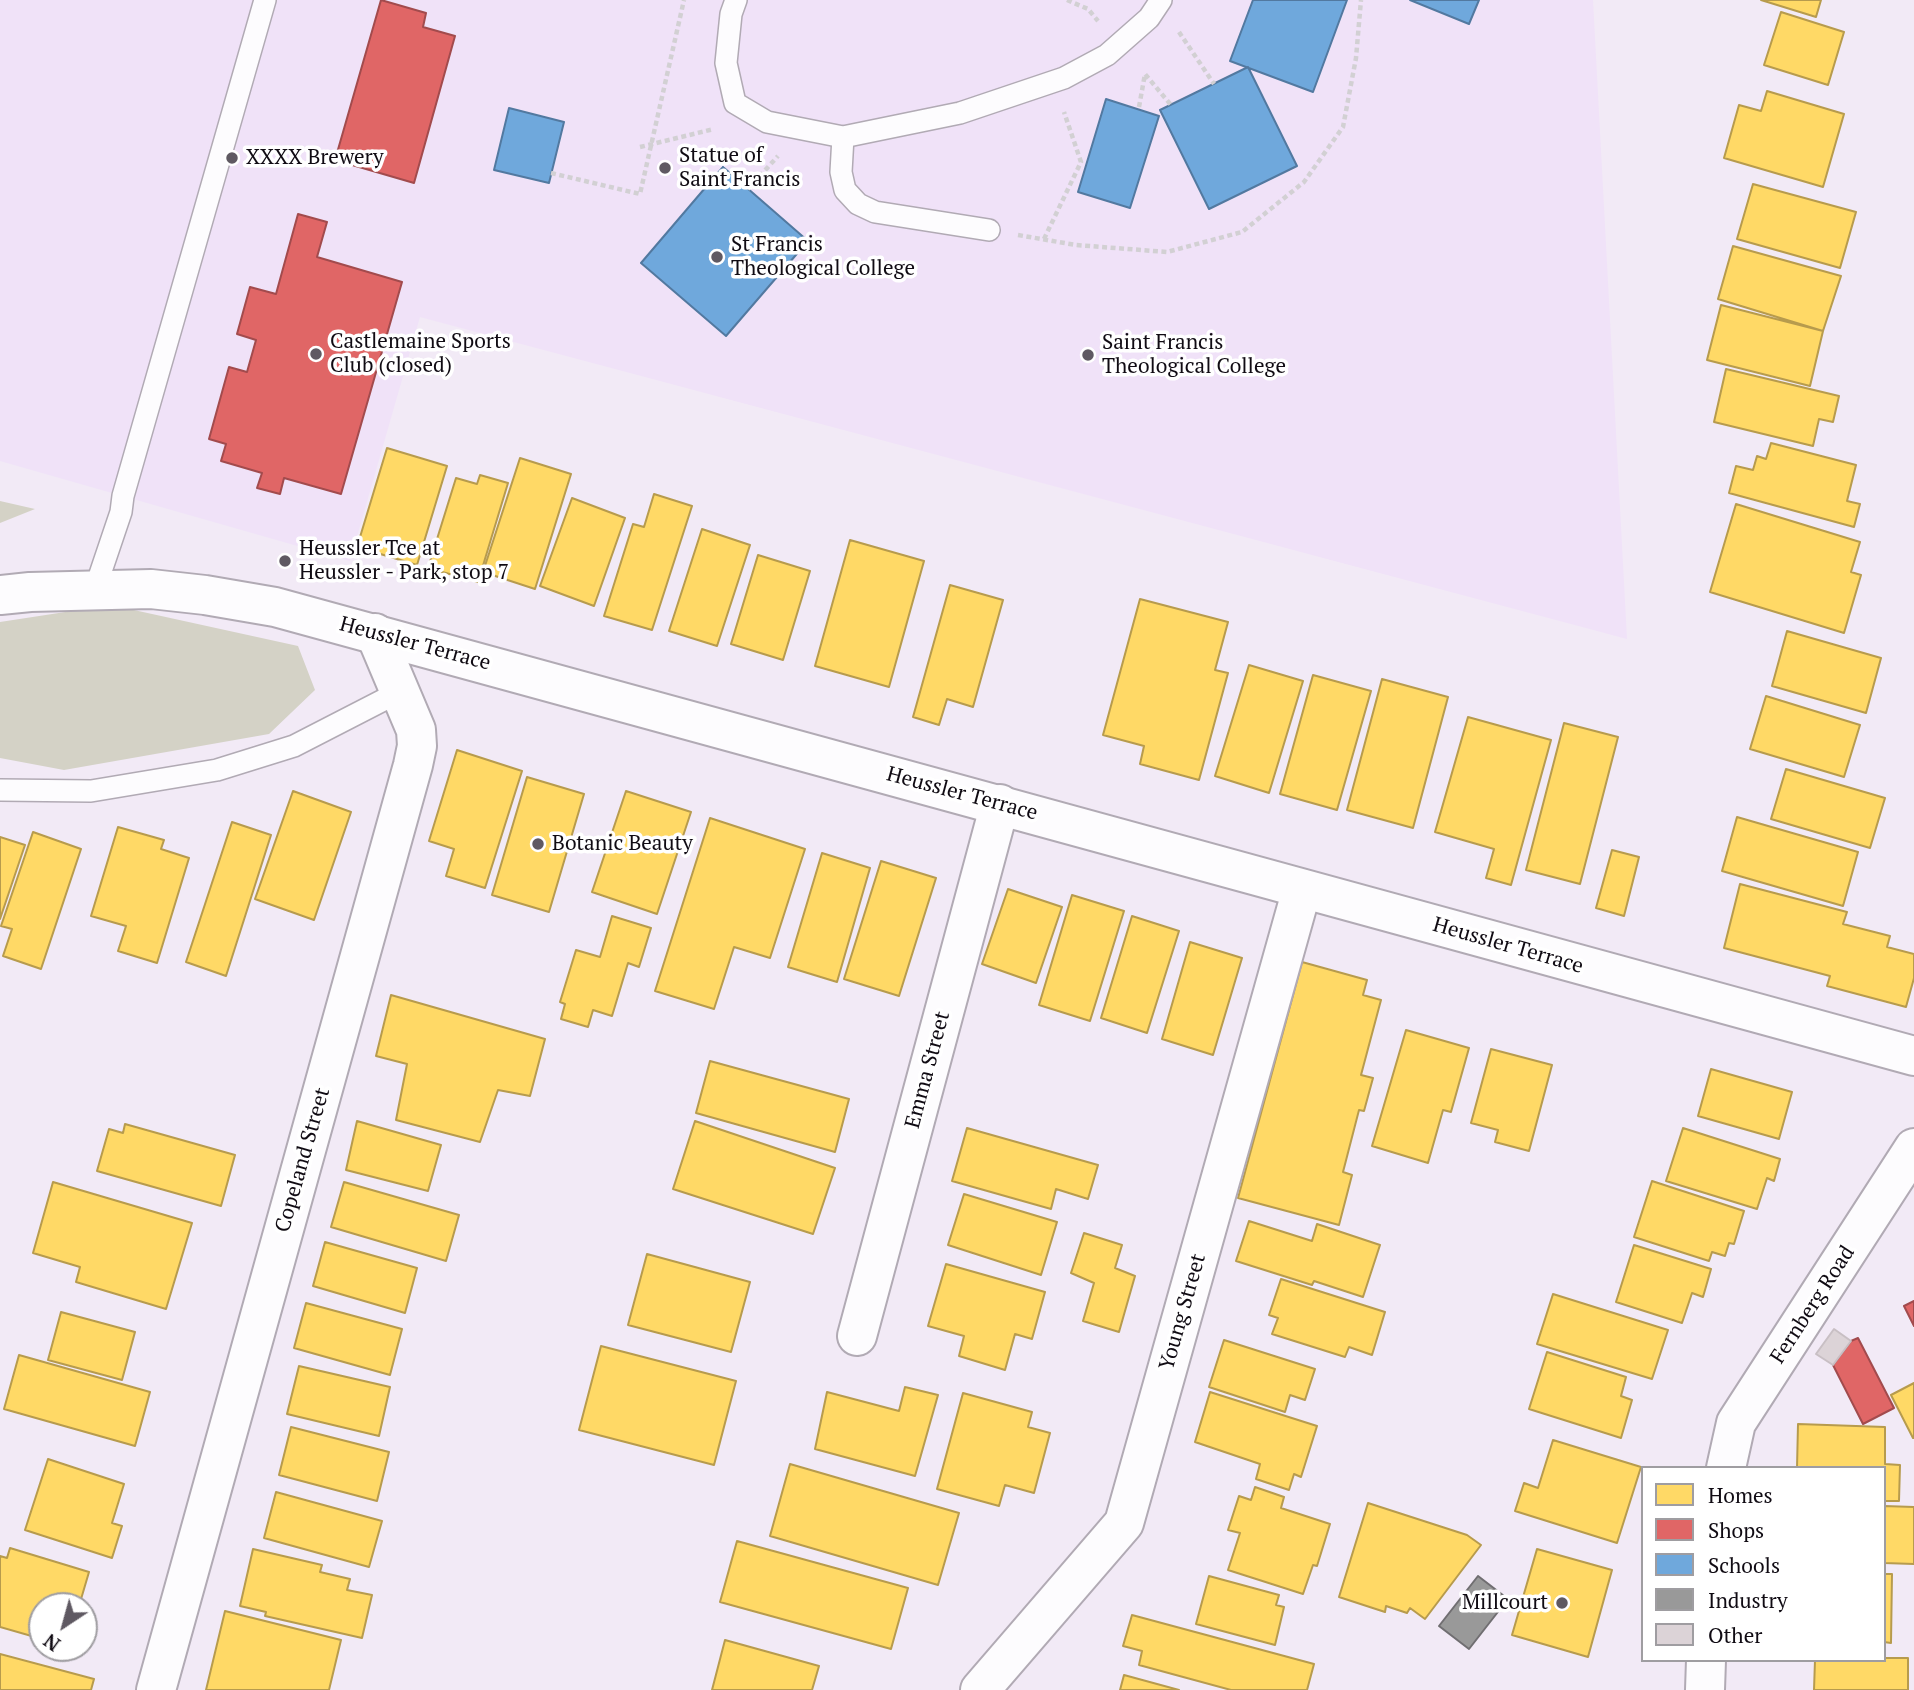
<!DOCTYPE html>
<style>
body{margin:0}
#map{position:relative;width:1914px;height:1690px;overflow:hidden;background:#f2eaf6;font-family:"PT Serif",serif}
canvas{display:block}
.legend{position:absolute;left:1641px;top:1466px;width:245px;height:196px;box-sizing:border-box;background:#fff;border:2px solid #9f9da1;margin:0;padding:9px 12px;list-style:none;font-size:21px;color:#100b13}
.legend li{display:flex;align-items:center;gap:14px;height:35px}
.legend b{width:35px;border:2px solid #9f9da1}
.north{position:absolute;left:28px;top:1592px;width:70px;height:70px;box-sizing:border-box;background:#fff;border:2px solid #9f9da1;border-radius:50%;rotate:216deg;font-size:19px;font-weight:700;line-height:28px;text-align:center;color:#100b13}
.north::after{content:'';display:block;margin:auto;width:24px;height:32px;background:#5f5962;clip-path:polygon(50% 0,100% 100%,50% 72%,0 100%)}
</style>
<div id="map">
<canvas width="1914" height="1690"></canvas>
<ul class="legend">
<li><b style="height:19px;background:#ffd966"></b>Homes</li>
<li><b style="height:19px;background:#e06666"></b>Shops</li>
<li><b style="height:19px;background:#6fa8dc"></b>Schools</li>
<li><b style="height:19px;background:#999"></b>Industry</li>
<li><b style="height:19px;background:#dcd3d7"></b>Other</li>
</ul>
<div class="north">N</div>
</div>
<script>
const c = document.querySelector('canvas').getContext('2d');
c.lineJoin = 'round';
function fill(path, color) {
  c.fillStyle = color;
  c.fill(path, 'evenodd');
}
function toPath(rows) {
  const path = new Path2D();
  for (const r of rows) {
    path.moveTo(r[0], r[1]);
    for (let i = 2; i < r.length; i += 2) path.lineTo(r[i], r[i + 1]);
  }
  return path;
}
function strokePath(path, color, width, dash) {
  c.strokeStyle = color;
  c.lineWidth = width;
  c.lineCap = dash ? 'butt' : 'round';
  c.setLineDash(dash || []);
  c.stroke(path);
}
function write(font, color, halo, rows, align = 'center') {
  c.font = font + ' "PT Serif",serif';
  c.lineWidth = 7;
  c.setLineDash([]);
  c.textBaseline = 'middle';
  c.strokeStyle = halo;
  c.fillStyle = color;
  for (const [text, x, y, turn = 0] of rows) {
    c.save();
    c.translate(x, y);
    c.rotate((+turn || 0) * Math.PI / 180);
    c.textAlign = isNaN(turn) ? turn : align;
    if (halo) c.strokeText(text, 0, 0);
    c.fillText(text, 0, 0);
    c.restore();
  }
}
fill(toPath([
 [0,0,1593,0,1627,639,420,317,350,561,0,461]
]), '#f0e2f8');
fill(toPath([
 [0,501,35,509,0,523],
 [111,605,298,646,315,690,269,734,64,770,0,758,0,622]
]), '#d4d2c6');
const homes = toPath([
 [1761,0,1821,0,1816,17,1761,0],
 [1781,12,1844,32,1828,85,1764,65,1781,12],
 [1767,91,1844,114,1823,187,1724,158,1739,105,1761,111,1767,91],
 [1753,184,1856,212,1840,268,1737,239,1753,184],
 [1733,246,1841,276,1823,331,1718,299,1733,246],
 [1721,305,1823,331,1810,386,1707,360,1721,305],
 [1726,369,1839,396,1833,422,1819,419,1813,446,1714,422,1726,369],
 [1771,443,1856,465,1847,501,1860,504,1854,527,1729,493,1736,466,1753,470,1757,456,1766,459,1771,443],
 [387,448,447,466,417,565,357,547,387,448],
 [520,458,571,474,535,589,483,572,520,458],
 [480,475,508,483,478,582,428,568,456,478,477,484,480,475],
 [654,494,692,506,652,630,604,616,633,524,644,527,654,494],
 [572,498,625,518,594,606,540,586,572,498],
 [1736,504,1860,542,1851,572,1861,575,1844,633,1710,592,1736,504],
 [702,529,750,545,717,646,669,631,702,529],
 [850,540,924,561,889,687,815,666,850,540],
 [758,555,810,571,783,660,731,644,758,555],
 [950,585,1003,600,973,707,947,699,939,725,913,717,950,585],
 [1140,599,1228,622,1215,670,1228,673,1199,780,1140,764,1144,746,1103,735,1140,599],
 [1787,631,1881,658,1866,713,1772,686,1787,631],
 [1249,665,1303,681,1269,793,1215,776,1249,665],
 [1313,675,1371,691,1337,810,1280,794,1313,675],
 [1382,679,1448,697,1413,828,1347,810,1382,679],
 [1766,696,1860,725,1844,777,1750,749,1766,696],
 [1468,717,1551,740,1511,885,1486,878,1494,849,1435,832,1468,717],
 [1564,723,1618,737,1580,884,1526,870,1564,723],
 [457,750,522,771,485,888,446,876,454,849,429,841,457,750],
 [1786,769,1885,798,1870,848,1771,819,1786,769],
 [527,777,584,794,549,912,492,895,527,777],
 [293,791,351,812,314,920,255,899,293,791],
 [626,791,691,812,657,914,592,892,626,791],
 [1737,817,1858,852,1843,906,1722,871,1737,817],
 [710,818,805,849,770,958,734,947,714,1009,655,991,710,818],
 [232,822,271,835,226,976,186,962,232,822],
 [118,827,164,840,161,849,189,858,157,963,118,951,126,926,91,916,118,827],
 [33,832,81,849,41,969,3,956,12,929,1,926,33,832],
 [0,837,25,845,0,919,0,837],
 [1612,850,1639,857,1624,916,1596,908,1612,850],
 [822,853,870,868,837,982,788,967,822,853],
 [881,861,936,878,899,996,844,979,881,861],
 [1740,884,1847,912,1843,924,1890,936,1887,947,1914,954,1914,978,1906,1007,1827,986,1830,976,1724,948,1740,884],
 [1008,889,1062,907,1036,983,982,964,1008,889],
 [1072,895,1124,911,1090,1021,1039,1005,1072,895],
 [612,916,651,928,639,967,628,963,612,1016,593,1010,588,1027,561,1019,565,1004,560,1002,576,950,600,957,612,916],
 [1132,916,1179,931,1147,1033,1101,1018,1132,916],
 [1190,942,1242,958,1213,1055,1162,1039,1190,942],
 [1302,962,1367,980,1363,995,1381,1000,1361,1075,1373,1078,1364,1111,1359,1110,1343,1172,1352,1175,1339,1225,1238,1198,1302,962],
 [391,995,545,1039,530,1096,498,1090,480,1142,396,1120,407,1064,376,1056,391,995],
 [1406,1030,1469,1048,1451,1112,1443,1110,1428,1163,1372,1146,1406,1030],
 [1491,1049,1552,1065,1529,1151,1495,1142,1498,1130,1471,1123,1491,1049],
 [710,1061,849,1099,835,1152,696,1113,710,1061],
 [1711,1069,1792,1092,1779,1139,1698,1116,1711,1069],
 [357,1121,441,1145,428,1191,346,1170,357,1121],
 [695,1121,835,1168,813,1234,673,1189,695,1121],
 [125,1124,235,1155,221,1206,97,1171,109,1129,123,1133,125,1124],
 [967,1128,1098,1165,1088,1199,1056,1189,1051,1209,952,1181,967,1128],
 [1683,1128,1780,1159,1774,1181,1767,1178,1757,1209,1666,1181,1683,1128],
 [1652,1181,1744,1211,1734,1244,1729,1243,1725,1256,1712,1252,1709,1261,1634,1237,1652,1181],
 [53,1182,192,1223,166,1309,76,1282,80,1267,33,1253,53,1182],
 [344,1182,459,1215,446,1261,331,1227,344,1182],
 [964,1194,1057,1222,1041,1275,948,1245,964,1194],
 [1249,1221,1312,1241,1317,1224,1380,1245,1363,1297,1314,1281,1312,1285,1236,1261,1249,1221],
 [1084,1233,1122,1245,1115,1268,1135,1276,1119,1332,1083,1321,1094,1283,1071,1273,1084,1233],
 [325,1242,417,1268,405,1313,313,1286,325,1242],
 [1634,1245,1711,1269,1703,1297,1692,1293,1682,1323,1616,1302,1634,1245],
 [647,1254,750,1282,731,1352,628,1325,647,1254],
 [946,1264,1045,1292,1032,1339,1015,1334,1005,1370,959,1356,964,1336,928,1326,946,1264],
 [1281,1279,1385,1312,1372,1355,1349,1347,1345,1357,1272,1334,1278,1318,1269,1315,1281,1279],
 [1553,1294,1668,1330,1652,1379,1537,1344,1553,1294],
 [306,1303,402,1329,390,1375,294,1348,306,1303],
 [61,1312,135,1332,122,1380,48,1360,61,1312],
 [1224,1340,1315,1369,1305,1400,1290,1395,1285,1412,1209,1387,1224,1340],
 [601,1346,736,1381,714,1465,579,1430,601,1346],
 [1547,1352,1626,1377,1621,1396,1632,1400,1621,1438,1529,1409,1547,1352],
 [19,1355,150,1392,135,1446,4,1409,19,1355],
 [299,1366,390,1387,379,1436,287,1414,299,1366],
 [1914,1383,1914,1438,1913,1438,1891,1395,1914,1383],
 [905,1387,938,1395,915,1476,815,1449,827,1392,899,1411,905,1387],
 [1210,1392,1317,1426,1301,1477,1294,1474,1289,1490,1256,1479,1260,1464,1195,1442,1210,1392],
 [963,1393,1032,1412,1028,1427,1050,1433,1034,1493,1005,1485,999,1506,937,1489,963,1393],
 [1798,1424,1885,1427,1885,1464,1900,1465,1899,1501,1884,1501,1884,1468,1797,1468,1798,1424],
 [291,1427,389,1452,377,1501,279,1475,291,1427],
 [1553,1440,1641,1467,1617,1543,1515,1511,1524,1483,1538,1488,1553,1440],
 [48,1459,124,1484,112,1523,122,1526,112,1558,25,1530,48,1459],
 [790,1464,959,1513,938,1585,770,1536,790,1464],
 [1255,1487,1284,1497,1281,1508,1330,1524,1317,1566,1313,1565,1303,1594,1228,1570,1240,1533,1228,1530,1239,1496,1251,1500,1255,1487],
 [276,1492,382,1521,369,1567,264,1538,276,1492],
 [1368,1503,1467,1535,1481,1545,1425,1619,1410,1608,1407,1613,1386,1606,1385,1612,1339,1597,1368,1503],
 [1884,1506,1914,1507,1914,1564,1884,1563,1884,1506],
 [737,1541,908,1588,891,1649,720,1602,737,1541],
 [10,1548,89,1572,79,1606,42,1606,42,1639,0,1627,0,1556,7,1558,10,1548],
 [253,1549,322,1565,320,1572,350,1579,347,1590,372,1595,362,1638,265,1616,266,1612,240,1606,253,1549],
 [1537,1549,1612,1570,1588,1657,1512,1635,1537,1549],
 [1884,1574,1892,1574,1891,1643,1884,1642,1884,1574],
 [1209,1576,1279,1595,1276,1605,1284,1607,1275,1645,1196,1624,1209,1576],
 [225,1611,341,1640,329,1690,206,1690,225,1611],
 [1132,1615,1314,1664,1307,1690,1231,1690,1139,1665,1142,1651,1123,1646,1132,1615],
 [725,1640,819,1666,812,1690,712,1690,725,1640],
 [0,1654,94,1679,91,1690,0,1690,0,1654],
 [1884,1658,1908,1658,1908,1690,1814,1690,1815,1660,1884,1660,1884,1658],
 [1124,1675,1179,1690,1120,1690,1124,1675]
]);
fill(homes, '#ffd966');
strokePath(homes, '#b79b4d', 2);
const shops = toPath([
 [381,0,426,13,423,27,455,36,414,183,335,160,381,0],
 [298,214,327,222,317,257,402,282,341,494,284,478,280,494,257,488,262,473,221,461,226,444,209,439,229,367,247,372,256,340,237,334,250,287,276,294,298,214],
 [1914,1301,1914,1326,1904,1306,1914,1301],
 [1858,1338,1894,1408,1863,1424,1833,1365,1851,1341,1858,1338]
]);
fill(shops, '#e06666');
strokePath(shops, '#a24b4d', 2);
const schools = toPath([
 [1253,0,1347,0,1313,92,1230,61,1253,0],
 [1410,0,1479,0,1469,24,1410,0],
 [1248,67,1297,166,1209,209,1160,110,1248,67],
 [1106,99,1159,116,1130,208,1078,192,1106,99],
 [509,108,564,122,549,183,494,170,509,108],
 [723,167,808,241,726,336,641,263,723,167]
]);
fill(schools, '#6fa8dc');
strokePath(schools, '#5279a0', 2);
const industry = toPath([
 [1478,1576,1508,1599,1469,1649,1439,1626,1478,1576]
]);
fill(industry, '#999');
strokePath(industry, '#706e71', 2);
const building = toPath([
 [1834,1329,1851,1341,1833,1365,1816,1354,1834,1329]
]);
fill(building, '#dcd3d7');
strokePath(building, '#c8bfc4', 2);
const lane = toPath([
 [736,0,731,14,726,63,735,103,767,122,843,137,960,113,1064,78,1107,55,1149,18,1161,0],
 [843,137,841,172,845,190,858,204,875,212,989,230],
 [95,589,121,512,123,496,265,0],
 [0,790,91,791,217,770,294,746,399,692]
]);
const street = toPath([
 [857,1336,1000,804],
 [156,1690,413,765,417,746,416,730,375,633],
 [980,1690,1124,1523,1302,889]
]);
const secondary = toPath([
 [0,595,30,592,151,589,205,595,275,607,1914,1056],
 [1726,1468,1736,1423,1914,1148],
 [1705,1690,1706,1660]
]);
strokePath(lane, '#b1aab4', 24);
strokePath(street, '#b1aab4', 42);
strokePath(secondary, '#b1aab4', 42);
strokePath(toPath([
 [1067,0,1088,9,1098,21],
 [1179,32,1214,84],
 [1139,107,1145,74,1171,105],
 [640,147,714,129],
 [551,173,640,194,684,0],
 [748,189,778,156],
 [1018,235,1076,245,1167,252,1242,232,1304,182,1343,127,1356,58,1361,0],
 [1044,239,1081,162,1064,112]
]), '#d2d0d3', 4.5, [5, 3.5]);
strokePath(lane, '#fdfcfe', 21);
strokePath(street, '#fdfcfe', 38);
strokePath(secondary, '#fdfcfe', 38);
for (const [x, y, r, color] of [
 [232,158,7,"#5f5962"],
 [665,168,7,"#5f5962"],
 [717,257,7,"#5f5962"],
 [316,354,7,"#5f5962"],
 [1088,355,7,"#5f5962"],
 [285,561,7,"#5f5962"],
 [538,844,7,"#5f5962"],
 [1562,1603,7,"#5f5962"]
]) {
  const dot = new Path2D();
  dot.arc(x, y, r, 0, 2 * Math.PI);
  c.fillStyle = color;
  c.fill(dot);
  strokePath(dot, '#fff', 2.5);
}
write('21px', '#100b13', '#fff', [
 ["Statue of",679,156],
 ["Saint Francis",679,180],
 ["XXXX Brewery",246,158],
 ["St Francis",731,245],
 ["Theological College",731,269],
 ["Castlemaine Sports",330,342],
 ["Club (closed)",330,366],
 ["Saint Francis",1102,343],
 ["Theological College",1102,367],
 ["Heussler Tce at",299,549],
 ["Heussler - Park, stop 7",299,573],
 ["Botanic Beauty",552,844],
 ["Millcourt",1548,1603,"right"]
], 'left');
write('21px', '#100b13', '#fff', [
 ["Heussler Terrace",415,644,15],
 ["Heussler Terrace",962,794,15],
 ["Heussler Terrace",1508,946,16],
 ["Emma Street",928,1070,-75],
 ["Copeland Street",303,1160,-74],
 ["Fernberg Road",1813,1305,-57],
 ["Young Street",1183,1312,-74]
]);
</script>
